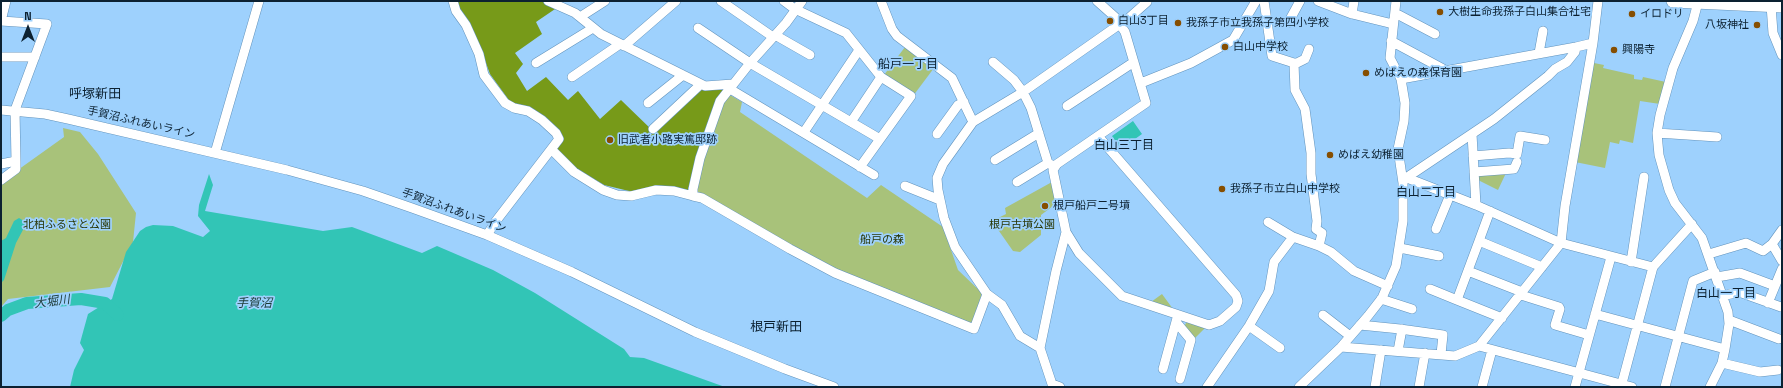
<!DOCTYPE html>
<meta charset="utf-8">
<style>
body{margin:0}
#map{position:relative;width:1783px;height:388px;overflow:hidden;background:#9ed1fd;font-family:"Space Grotesk",sans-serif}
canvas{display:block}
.frame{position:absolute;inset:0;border:2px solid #0c2131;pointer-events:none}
.north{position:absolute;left:8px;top:8px;width:40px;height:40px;-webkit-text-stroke:3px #9ed1fd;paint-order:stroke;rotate:0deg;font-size:11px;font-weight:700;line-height:16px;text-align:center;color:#0c2131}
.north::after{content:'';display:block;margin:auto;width:14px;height:18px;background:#0c2131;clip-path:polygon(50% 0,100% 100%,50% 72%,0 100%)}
</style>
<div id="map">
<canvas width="1783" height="388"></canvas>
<div class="frame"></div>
<div class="north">N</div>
</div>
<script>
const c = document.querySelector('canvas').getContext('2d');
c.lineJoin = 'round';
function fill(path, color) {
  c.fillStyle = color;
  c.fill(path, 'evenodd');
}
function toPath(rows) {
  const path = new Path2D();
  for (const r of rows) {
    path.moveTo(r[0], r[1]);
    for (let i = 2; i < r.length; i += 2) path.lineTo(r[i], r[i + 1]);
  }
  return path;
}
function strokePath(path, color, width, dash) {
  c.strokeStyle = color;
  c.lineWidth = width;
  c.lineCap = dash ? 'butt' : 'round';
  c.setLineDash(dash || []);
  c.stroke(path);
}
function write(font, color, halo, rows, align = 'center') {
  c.font = font + ' "Space Grotesk","Noto Sans JP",sans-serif';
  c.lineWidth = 3.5;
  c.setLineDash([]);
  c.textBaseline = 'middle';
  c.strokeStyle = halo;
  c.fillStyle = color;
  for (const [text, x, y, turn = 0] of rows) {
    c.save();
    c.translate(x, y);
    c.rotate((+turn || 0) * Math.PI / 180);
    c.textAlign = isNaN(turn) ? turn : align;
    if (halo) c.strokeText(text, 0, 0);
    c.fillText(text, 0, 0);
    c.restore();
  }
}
fill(toPath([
 [905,47,934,68,913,96,884,75],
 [1594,63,1604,65,1603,68,1634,75,1634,79,1642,80,1643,77,1666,82,1660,104,1640,101,1633,143,1620,140,1619,144,1610,142,1605,168,1575,162],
 [730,95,742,102,740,112,867,198,881,185,943,227,958,270,982,293,973,324,840,272,696,194,702,158,723,102],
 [63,128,80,132,98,154,136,213,133,242,110,287,8,299,1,307,1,182,64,137],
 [1506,173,1498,190,1478,180,1480,174],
 [1052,182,1057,203,1041,215,1041,235,1020,252,1013,251,992,221,1006,214,1005,208],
 [1162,294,1173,309,1151,302],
 [1187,321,1206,327,1194,339,1184,327]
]), '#a8c27a');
fill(toPath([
 [455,1,541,1,558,7,536,22,542,34,515,53,523,64,516,73,527,91,546,77,568,100,578,91,600,119,621,100,654,132,702,88,726,89,688,191,629,191,604,185,578,170,556,151,562,137,511,103,490,74,483,55]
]), '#779a19');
fill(toPath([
 [1133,121,1142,134,1121,149,1112,136],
 [209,174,213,185,205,211,323,231,352,227,422,253,437,246,493,270,535,293,624,349,630,357,644,358,725,387,70,387,74,370,84,350,80,343,88,314,112,299,126,252,140,231,146,227,153,225,173,226,203,237,210,231,198,216,199,205],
 [19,218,24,221,25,226,16,243,4,280,1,283,1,241,6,238,14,221]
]), '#32c5b6');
strokePath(toPath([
 [1,316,8,310,27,303,81,299,105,303,118,315]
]), '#32c5b6', 12);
const minor = toPath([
 [453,1,456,11,466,25,479,54,484,75,505,103,514,108,528,111,542,120,556,133,559,139,496,221,487,235],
 [548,1,575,13,601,34,701,84,653,129],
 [721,1,773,37],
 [784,1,796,10],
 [802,1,786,23,750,63,720,101,700,158,693,189,693,196,702,198,790,249,835,273,974,329,987,294],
 [881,1,892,29,897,36,952,78,973,122,943,164,937,178,938,190,944,218,955,247,987,294,1002,305,1020,336,1040,348],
 [1264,1,1272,56,1294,63,1295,90,1305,109,1311,153,1311,174,1317,221,1316,229,1322,233,1319,246],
 [1318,1,1352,14,1393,24],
 [1698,2,1693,21,1673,68,1660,115,1657,133,1659,155,1669,190,1675,203,1702,238,1728,312,1729,324,1725,349,1722,363,1710,387],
 [1771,5,1773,33,1782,55],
 [797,10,846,33,881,77,911,96,860,167],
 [1395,13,1435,34],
 [1352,14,1354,1],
 [580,17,605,1],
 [1,21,47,24,15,110,16,161,1,164],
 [1,21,6,1],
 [1288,23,1300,1],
 [1121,25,1147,2],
 [698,28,750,63,880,139],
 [775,35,810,55],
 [1391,41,1445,70],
 [624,46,676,1],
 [1539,53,1543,31],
 [1,57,35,57],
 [993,62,1014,80,1023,92,1031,108,1048,163,1055,167],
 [536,63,593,28],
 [1294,63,1297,63,1305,59,1309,49],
 [572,77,620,44],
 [1401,79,1576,47],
 [1141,83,1191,63,1233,40,1256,1],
 [701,84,705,86,733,84],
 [730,89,874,175],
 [648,103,683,75],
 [1067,106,1134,62],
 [1,110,45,114,68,119,287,170,363,191,412,208,487,235,572,272,695,332,785,369,834,387],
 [851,122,881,77],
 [973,122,1023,92,1120,24],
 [804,132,859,50],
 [1657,133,1717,137],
 [937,134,958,105,964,102],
 [1472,134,1476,205],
 [552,150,574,172,603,190,617,195,631,196,656,190,674,191,693,196],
 [215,153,259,1],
 [1473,156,1509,153,1517,154,1520,136,1545,140],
 [995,160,1039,133],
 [1474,172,1514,169,1517,162],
 [1402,176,1476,205,1561,243,1653,267,1621,387],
 [1406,178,1494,119,1548,76,1555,69,1567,62,1575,52,1576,47,1593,43,1598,1],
 [1,180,16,169,16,161],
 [1017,182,1048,163],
 [905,186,940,200],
 [1268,222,1293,237,1319,246,1331,252,1354,271,1388,286],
 [1436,229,1450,195],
 [1066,232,1079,253,1122,296,1209,325,1220,321,1236,307,1238,301,1236,295,1098,136],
 [1479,241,1490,211],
 [1772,244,1782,261],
 [1400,248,1439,256],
 [1709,254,1746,243,1763,251,1772,244,1782,230],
 [1631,262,1644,177],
 [1653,267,1692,224],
 [1468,271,1522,292],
 [1717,277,1740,273,1775,286],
 [1430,289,1457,300],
 [1521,295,1559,307,1560,309,1555,325,1589,335],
 [1722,296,1739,292,1781,307],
 [1381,299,1412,309],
 [1768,303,1782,269],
 [1595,314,1725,349],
 [1323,315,1350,336],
 [1502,318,1457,300,1479,241,1542,267],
 [1729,320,1779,339],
 [1176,322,1191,340,1180,379],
 [1360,325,1400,329,1443,335,1441,354],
 [1249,326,1280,348],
 [1479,346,1632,387],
 [1341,347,1455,356,1479,346,1561,243,1565,206,1593,43],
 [1398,351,1402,329],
 [1722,363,1760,372,1778,370],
 [1163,369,1177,318],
 [1060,387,1052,384,1040,348,1056,271,1066,232,1053,170,1057,164,1146,103,1125,32,1115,17,1097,1],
 [1207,387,1249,326,1269,291,1274,262,1293,237],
 [1299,387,1341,347,1368,316,1382,298,1396,266,1403,221,1403,183,1398,149,1404,121,1405,103,1401,79,1390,58,1396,1],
 [1375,387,1381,350],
 [1419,387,1425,353],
 [1482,387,1492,350],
 [1575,387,1611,257],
 [1665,387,1693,281,1715,272]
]);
const highway = toPath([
 [1673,1,1782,6]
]);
strokePath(minor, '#6293bc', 10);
strokePath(highway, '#6293bc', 14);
strokePath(minor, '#fff', 9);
strokePath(highway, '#fff', 13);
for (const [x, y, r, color] of [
 [1440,12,4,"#864e00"],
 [1632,14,4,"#864e00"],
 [1110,21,4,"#864e00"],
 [1178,23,4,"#864e00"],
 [1757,25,4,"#864e00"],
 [1225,47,4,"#864e00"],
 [1614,50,4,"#864e00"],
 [1366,73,4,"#864e00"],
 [610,140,4,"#864e00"],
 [1330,155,4,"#864e00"],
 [1222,189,4,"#864e00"],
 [1045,206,4,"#864e00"]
]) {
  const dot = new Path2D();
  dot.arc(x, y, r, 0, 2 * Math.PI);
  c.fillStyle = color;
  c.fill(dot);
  strokePath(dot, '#9ed1fd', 1.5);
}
write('11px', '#0c2131', '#9ed1fd', [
 ["大樹生命我孫子白山集合社宅",1448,12],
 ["イロドリ",1640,14],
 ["白山3丁目",1118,21],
 ["我孫子市立我孫子第四小学校",1186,23],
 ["八坂神社",1749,25,"right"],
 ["白山中学校",1233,47],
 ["興陽寺",1622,50],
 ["めばえの森保育園",1374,73],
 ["旧武者小路実篤邸跡",618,140],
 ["めばえ幼稚園",1338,155],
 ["我孫子市立白山中学校",1230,189],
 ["根戸船戸二号墳",1053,206]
], 'left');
write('11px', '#0c2131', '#9ed1fd', [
 ["手賀沼ふれあいライン",141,123,13],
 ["手賀沼ふれあいライン",454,211,20]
]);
write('11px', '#2a3807', '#9ed1fd', [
 ["北柏ふるさと公園",67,225],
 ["根戸古墳公園",1022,225],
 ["船戸の森",882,240]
]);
write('12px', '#0c2131', '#9ed1fd', [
 ["船戸一丁目",908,65],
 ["白山三丁目",1124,146],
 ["白山二丁目",1426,193],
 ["白山一丁目",1726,294]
]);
write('italic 12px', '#1c3935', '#9ed1fd', [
 ["大堀川",52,302,-7],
 ["手賀沼",254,304]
]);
write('13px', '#0c2131', '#9ed1fd', [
 ["呼塚新田",95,94],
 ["根戸新田",776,327]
]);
</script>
